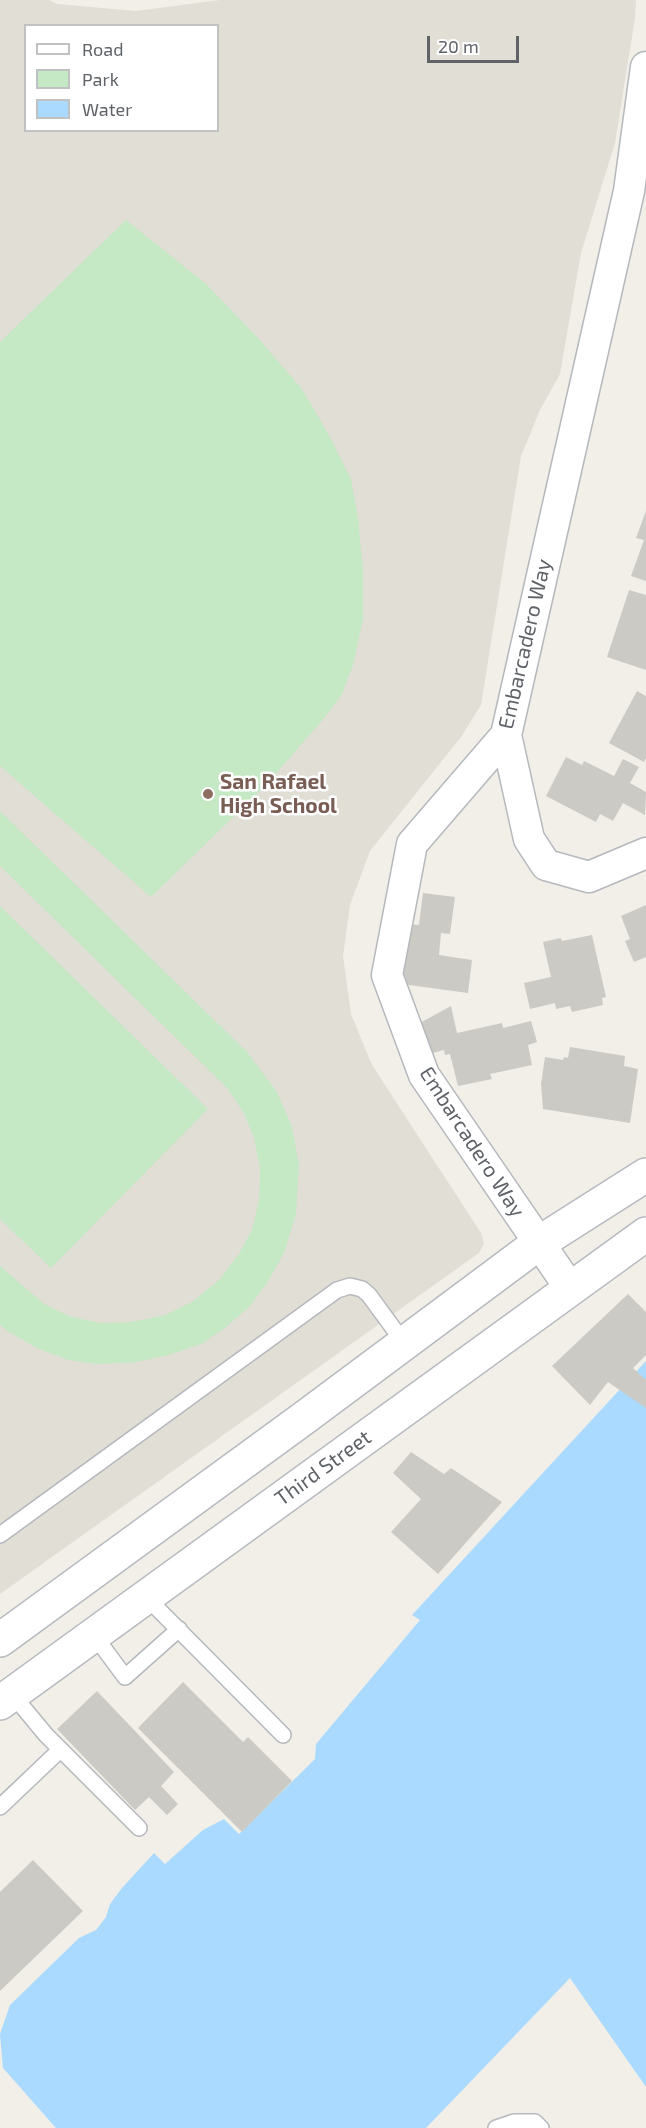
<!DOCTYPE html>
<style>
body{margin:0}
#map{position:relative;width:646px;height:2128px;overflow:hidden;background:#f1efe8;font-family:"Exo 2",sans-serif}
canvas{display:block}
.legend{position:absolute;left:24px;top:24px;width:195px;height:108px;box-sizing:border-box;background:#fff;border:2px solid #bfc1c3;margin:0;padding:8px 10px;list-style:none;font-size:18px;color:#5f6368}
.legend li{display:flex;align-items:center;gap:12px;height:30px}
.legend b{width:30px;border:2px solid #bfc1c3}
.scale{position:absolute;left:427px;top:36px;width:92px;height:27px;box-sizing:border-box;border:3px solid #5f6368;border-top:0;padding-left:8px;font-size:18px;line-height:21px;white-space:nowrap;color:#5f6368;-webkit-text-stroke:4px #fff;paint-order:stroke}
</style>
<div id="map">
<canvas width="646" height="2128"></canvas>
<ul class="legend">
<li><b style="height:8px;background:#fff"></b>Road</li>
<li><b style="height:16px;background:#c5e8c5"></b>Park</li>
<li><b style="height:16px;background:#aadaff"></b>Water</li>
</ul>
<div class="scale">20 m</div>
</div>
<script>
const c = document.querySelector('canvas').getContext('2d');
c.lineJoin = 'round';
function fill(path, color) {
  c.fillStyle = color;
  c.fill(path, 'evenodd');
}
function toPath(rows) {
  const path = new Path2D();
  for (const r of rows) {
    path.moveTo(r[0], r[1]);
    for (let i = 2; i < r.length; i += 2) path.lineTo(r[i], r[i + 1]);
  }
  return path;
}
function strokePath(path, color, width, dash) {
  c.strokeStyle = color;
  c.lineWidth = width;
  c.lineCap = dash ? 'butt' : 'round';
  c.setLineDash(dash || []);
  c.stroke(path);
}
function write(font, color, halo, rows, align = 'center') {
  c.font = font + ' "Exo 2",sans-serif';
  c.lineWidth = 5;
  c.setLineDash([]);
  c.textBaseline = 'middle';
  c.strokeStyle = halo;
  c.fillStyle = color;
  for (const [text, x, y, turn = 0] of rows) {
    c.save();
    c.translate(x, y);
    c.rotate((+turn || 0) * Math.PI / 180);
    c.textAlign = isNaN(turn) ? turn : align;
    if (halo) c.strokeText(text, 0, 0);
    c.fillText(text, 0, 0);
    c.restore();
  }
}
fill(toPath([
 [0,0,49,0,57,4,136,11,220,0,636,0,635,18,615,143,581,253,560,374,540,410,521,456,481,705,461,737,370,851,350,905,343,956,351,1014,372,1065,481,1233,484,1244,479,1253,0,1594],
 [26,26,218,26,218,130,26,130]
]), '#e1ded6');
fill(toPath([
 [126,220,205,283,259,339,302,389,330,437,351,479,358,517,363,572,363,619,353,665,341,696,320,723,264,787,151,897,0,766,0,342],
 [0,811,247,1052,277,1092,292,1127,299,1165,296,1214,284,1253,267,1283,249,1307,226,1327,201,1344,169,1355,136,1362,97,1364,69,1360,39,1349,7,1331,0,1325,0,1266,44,1304,69,1316,100,1323,132,1322,165,1315,192,1302,219,1280,239,1254,252,1230,259,1200,260,1168,254,1138,244,1113,227,1088,0,866],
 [0,906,208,1109,51,1268,0,1219]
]), '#c5e8c5');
fill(toPath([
 [646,1361,646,2087,570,1978,426,2128,56,2128,3,2068,0,2034,10,2005,79,1938,96,1930,106,1917,110,1904,122,1888,154,1853,165,1864,203,1830,224,1819,239,1834,315,1759,316,1744,420,1620,412,1615]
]), '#aadaff');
fill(toPath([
 [646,511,646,581,631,576,644,540,636,538],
 [629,590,646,595,646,670,607,657],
 [637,691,646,696,646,758,644,762,609,743],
 [566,757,582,765,584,761,614,776,623,759,639,767,630,783,646,792,645,815,623,803,613,821,600,814,596,822,546,796],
 [423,893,455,897,450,934,441,933,439,955,472,960,468,993,402,984,409,924,419,925],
 [646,905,646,957,634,962,625,941,630,939,621,916],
 [592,935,606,997,602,998,603,1005,572,1012,570,1006,556,1009,555,1003,530,1009,524,983,551,977,543,942,561,938,562,941],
 [451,1006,457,1033,502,1023,503,1028,531,1021,537,1042,528,1045,532,1065,490,1074,492,1079,458,1086,450,1054,445,1055,444,1050,425,1055,418,1024],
 [570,1047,625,1056,624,1066,638,1069,630,1123,543,1109,541,1084,545,1057,563,1060,564,1057,568,1058],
 [628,1294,646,1312,646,1355,633,1368,646,1380,646,1408,608,1382,590,1405,552,1366],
 [411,1452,444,1474,451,1468,502,1502,438,1574,391,1532,421,1499,393,1473],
 [183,1682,243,1742,248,1737,292,1781,242,1832,138,1728],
 [97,1691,174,1772,161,1786,178,1804,167,1815,149,1797,135,1810,57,1729],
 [33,1860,83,1911,0,1991,0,1892]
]), '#cccac5');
const lane = toPath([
 [0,1535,337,1290,350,1286,362,1289,369,1295,404,1343],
 [146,1597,283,1735],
 [94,1635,125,1677,179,1629],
 [12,1694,46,1735,139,1828],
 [0,1807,60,1750],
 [496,2128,514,2122,535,2122,541,2128]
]);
const street = toPath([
 [506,735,529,839,546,865,589,877,646,853],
 [570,1288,424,1075,387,975,412,844,506,735,629,191,646,67]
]);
const secondary = toPath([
 [0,1640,304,1418,539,1243,646,1175],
 [0,1703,646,1234]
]);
strokePath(lane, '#b5b8bc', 18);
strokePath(street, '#b5b8bc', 33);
strokePath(secondary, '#b6babf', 36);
strokePath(lane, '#fff', 15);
strokePath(street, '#fff', 30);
strokePath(secondary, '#fff', 33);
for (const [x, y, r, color] of [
 [208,794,6,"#8d6e63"]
]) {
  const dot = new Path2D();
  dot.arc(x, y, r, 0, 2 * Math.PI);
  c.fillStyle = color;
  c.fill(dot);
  strokePath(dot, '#fff', 2);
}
write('21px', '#5f6368', '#fff', [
 ["Embarcadero Way",525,644,-77],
 ["Embarcadero Way",472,1142,57],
 ["Third Street",323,1468,-36]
]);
write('bold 21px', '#785e54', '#fff', [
 ["San Rafael",220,782],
 ["High School",220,806]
], 'left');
</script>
